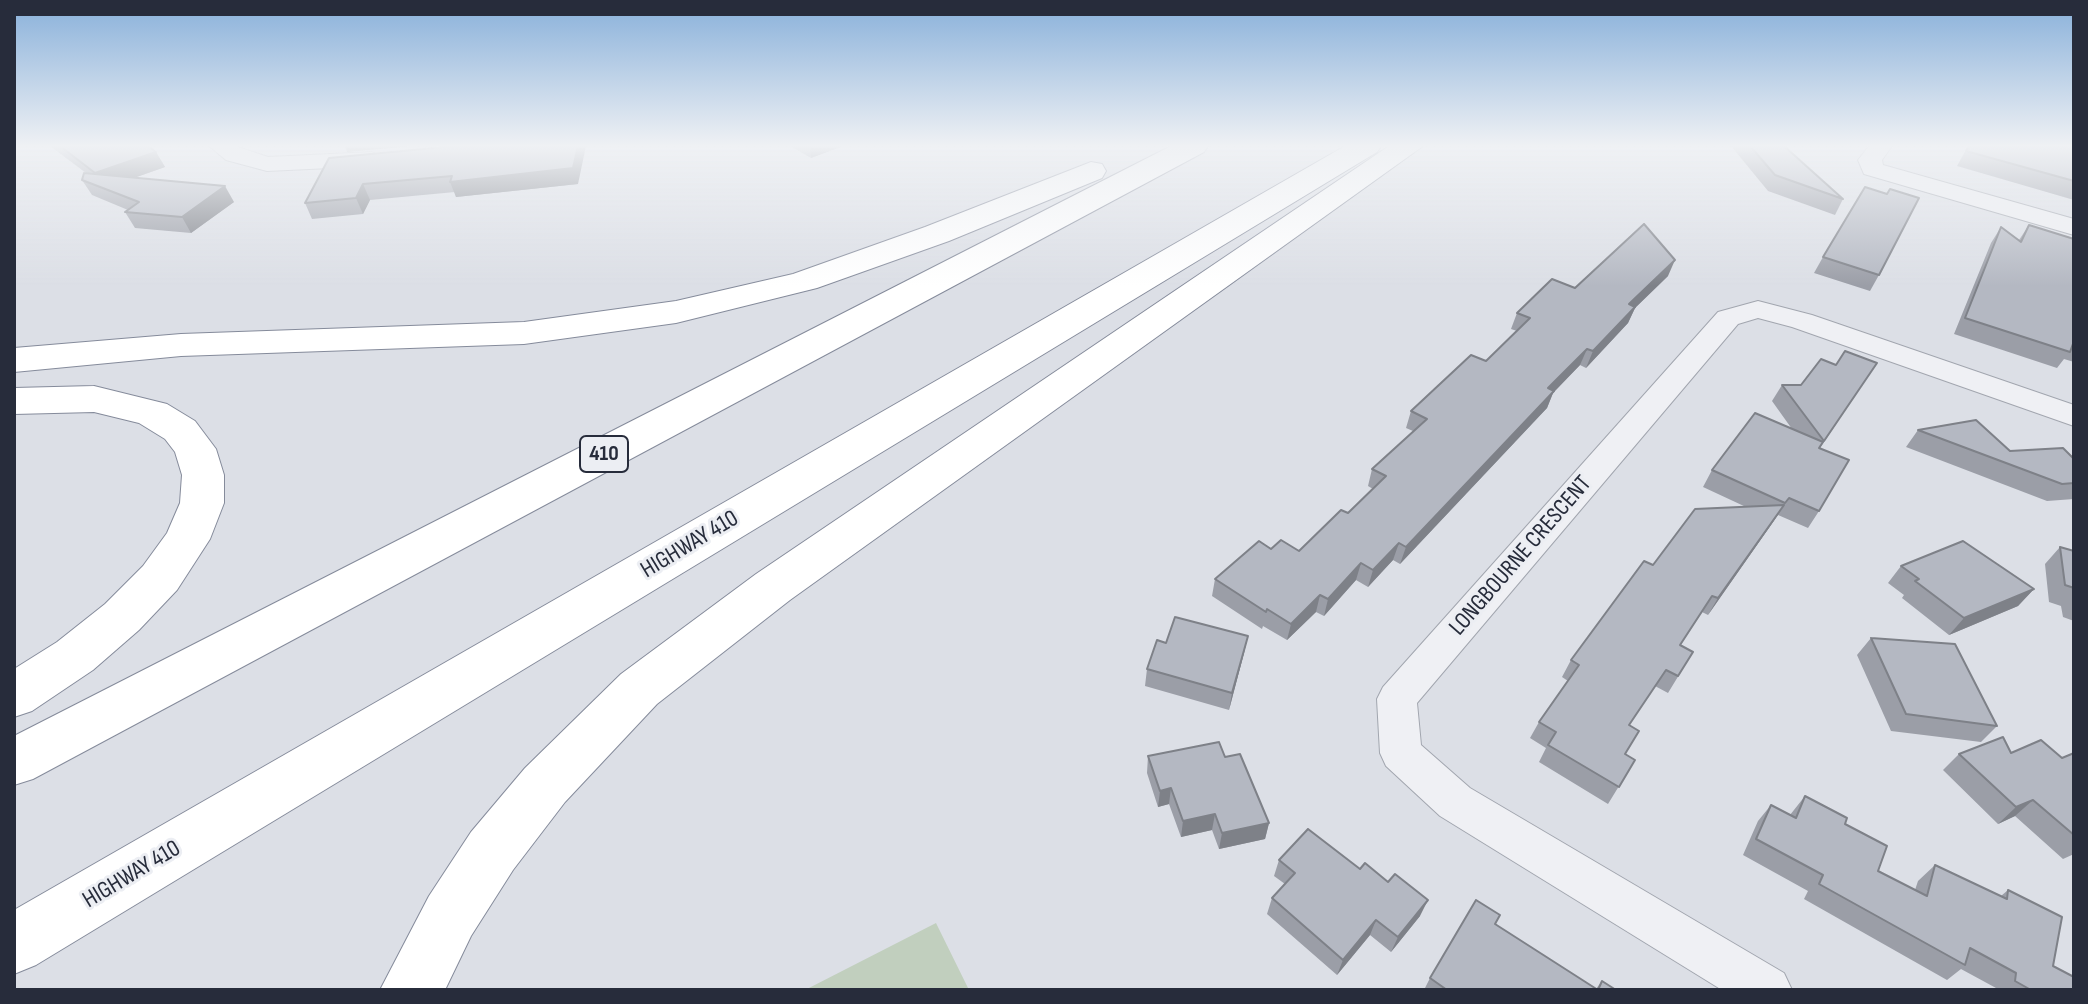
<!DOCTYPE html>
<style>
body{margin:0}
#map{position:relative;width:2088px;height:1004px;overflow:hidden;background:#dcdfe6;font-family:"Sofia Sans Condensed",sans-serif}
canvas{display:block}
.frame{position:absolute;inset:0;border:16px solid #272c3b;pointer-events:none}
</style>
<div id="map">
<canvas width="2088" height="1004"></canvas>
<div class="frame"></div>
</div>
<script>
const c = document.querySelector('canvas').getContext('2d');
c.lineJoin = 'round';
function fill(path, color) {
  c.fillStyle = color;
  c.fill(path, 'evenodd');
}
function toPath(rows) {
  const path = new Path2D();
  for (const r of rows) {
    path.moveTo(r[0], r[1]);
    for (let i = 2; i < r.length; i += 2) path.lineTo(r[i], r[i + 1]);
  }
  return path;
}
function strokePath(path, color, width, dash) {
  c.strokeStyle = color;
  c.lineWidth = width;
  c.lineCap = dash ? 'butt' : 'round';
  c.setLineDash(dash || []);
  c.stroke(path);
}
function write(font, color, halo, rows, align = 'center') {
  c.font = font + ' "Sofia Sans Condensed",sans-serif';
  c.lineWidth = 6;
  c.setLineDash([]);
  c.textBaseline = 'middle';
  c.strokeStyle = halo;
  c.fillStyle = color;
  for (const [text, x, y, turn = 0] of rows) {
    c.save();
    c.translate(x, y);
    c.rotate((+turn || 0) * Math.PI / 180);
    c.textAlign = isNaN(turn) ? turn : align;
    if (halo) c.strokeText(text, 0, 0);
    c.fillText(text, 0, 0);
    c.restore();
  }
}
fill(toPath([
 [936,923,969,990,804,990,805,990]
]), '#c1cfbe');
const minor = toPath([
 [209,146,235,146,268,157,372,152,384,159,372,166,267,171,226,160,209,146],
 [1869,146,1892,146,1882,160,1883,165,2074,219,2074,235,1864,174,1858,160,1869,146],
 [1758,301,1812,315,2074,405,2074,426,1792,327,1758,318,1738,324,1417,703,1421,745,1470,788,1784,973,1792,990,1722,990,1440,816,1386,766,1380,753,1377,699,1383,687,1718,312,1758,301]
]);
const motorway = toPath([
 [1171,146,1208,146,1204,152,33,779,14,785,14,736,1171,146],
 [1345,146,1381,146,1377,152,36,965,14,974,14,910,1345,146],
 [1389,146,1423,146,790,600,657,704,565,802,513,870,471,936,445,990,380,990,429,896,471,832,525,768,621,674,756,574,1389,146],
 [1091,162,1102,164,1106,171,1102,178,949,241,817,288,676,323,524,344,181,356,14,372,14,348,181,334,524,322,676,301,793,274,925,227,1091,162],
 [94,386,167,404,195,421,216,449,224,475,224,503,210,539,177,590,139,630,93,670,32,711,14,717,14,669,57,642,105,604,143,566,167,533,180,503,182,475,175,452,165,439,139,423,94,412,14,414,14,388,94,386]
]);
strokePath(minor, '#a2a6af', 2);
strokePath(motorway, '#858b9b', 2);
fill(minor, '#eff0f4');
fill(motorway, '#fff');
fill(toPath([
 [50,146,148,146,156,152,165,167,134,178,234,202,191,233,135,228,125,212,128,210,92,195,82,180,86,173],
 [455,146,578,184,456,197,455,192,370,200,363,214,312,219,305,203],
 [790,146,843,146,811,158],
 [1731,146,1788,146,1786,148,1843,199,1835,215,1768,191],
 [1968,146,2074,146,2074,200,1957,166],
 [2029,225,2074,239,2074,362,2064,359,2057,368,1954,334,1991,243,2001,227,2019,240],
 [1823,257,1879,275,1870,291,1814,273],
 [1668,276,1635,308,1628,323,1586,368,1580,365,1553,393,1547,408,1400,564,1393,560,1368,587,1356,580,1324,616,1316,612,1287,640,1263,626,1262,629,1212,596,1215,579,1271,549,1299,551,1348,513,1373,489,1368,486,1372,469,1413,431,1406,428,1411,411,1486,361,1517,331,1511,329,1517,313,1575,288],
 [1877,363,1820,448,1819,511,1808,528,1778,515,1708,615,1702,612,1680,646,1693,652,1668,693,1655,686,1629,725,1625,754,1635,760,1608,804,1539,762,1546,748,1530,738,1539,722,1568,681,1562,677,1571,660,1653,565,1746,507,1703,487,1712,470,1792,429,1772,401,1782,385,1801,385,1836,365],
 [1918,430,2010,451,2074,459,2074,499,2047,501,1906,447],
 [2060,547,2074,551,2074,621,2063,617,2061,606,2049,602,2045,564],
 [1901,566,2034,589,2018,606,1949,635,1902,598,1904,595,1888,583],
 [1248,636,1244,653,1229,710,1145,686,1147,669],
 [1871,638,1997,726,1981,742,1891,731,1857,655],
 [2011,753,2062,758,2074,753,2074,854,2063,859,2015,816,1998,824,1943,770,1959,754],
 [1148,756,1225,757,1269,823,1265,839,1219,849,1212,830,1181,837,1169,804,1158,807,1147,773],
 [1805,796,1845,824,1878,871,1915,890,1918,881,1935,865,2001,896,2008,890,2053,966,2074,990,1996,990,1996,988,1961,969,1947,980,1804,899,1808,891,1743,855,1758,821,1771,805,1790,815],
 [1279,860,1420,916,1391,952,1370,935,1337,975,1267,914,1272,898,1285,884,1274,876],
 [1495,924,1596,989,1602,981,1616,990,1424,990,1430,978]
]), '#9b9ea7');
fill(toPath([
 [345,146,413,146,347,152],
 [578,146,586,146,578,184,456,197,450,182],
 [810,146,843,146,811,158],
 [156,152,165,167,105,188,95,173],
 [363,184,370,200,363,214,356,198],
 [225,186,234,202,191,233,182,217],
 [1675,260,1668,276,1635,308,1628,323,1586,368,1593,351,1629,304],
 [1587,349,1580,365,1553,393,1547,408,1400,564,1406,547,1548,388],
 [1784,505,1773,522,1708,615,1718,598],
 [1399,543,1393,560,1368,587,1373,570],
 [1361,563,1356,580,1324,616,1328,599],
 [2034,589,2018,606,1949,635,1964,618],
 [1320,595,1316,612,1287,640,1291,624],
 [1248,636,1244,653,1229,710,1232,693],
 [1171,788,1169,804,1158,807,1160,791],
 [2033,800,2015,816,1998,824,2016,807],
 [1215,814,1212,830,1181,837,1183,821],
 [1269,823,1265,839,1219,849,1222,833],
 [1428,900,1420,916,1391,952,1398,937],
 [1376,920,1370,935,1337,975,1343,960]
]), '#7e8188');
const building = toPath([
 [60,146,148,146,156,152,95,173,60,146],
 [454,146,578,146,573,168,450,182,452,176,363,184,356,198,305,203,329,158,454,146],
 [1750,146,1784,146,1843,199,1775,175,1750,146],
 [1969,146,2074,146,2074,181,1966,151,1969,146],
 [84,173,225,186,182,217,125,212,139,202,82,180,84,173],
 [1865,187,1887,194,1890,189,1919,198,1879,275,1823,257,1865,187],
 [1644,224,1675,260,1629,304,1635,307,1593,351,1587,349,1548,388,1554,391,1406,547,1399,543,1373,570,1361,563,1328,599,1320,595,1291,624,1267,609,1266,612,1215,579,1259,541,1271,549,1281,540,1299,551,1341,510,1348,513,1386,476,1372,469,1427,419,1411,411,1471,355,1486,361,1530,318,1517,313,1552,279,1575,288,1644,224],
 [2029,225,2074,239,2074,341,2070,352,1965,318,2001,227,2021,242,2029,225],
 [1845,351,1877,363,1824,441,1782,385,1801,385,1821,359,1836,365,1845,351],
 [1755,413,1823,442,1819,448,1849,460,1819,511,1789,498,1785,503,1712,470,1755,413],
 [1976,420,2010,451,2063,448,2074,459,2074,483,2062,484,1918,430,1976,420],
 [1784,505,1718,598,1712,596,1680,645,1693,652,1678,676,1666,670,1629,725,1639,731,1625,754,1635,760,1619,787,1548,745,1556,732,1539,722,1579,665,1571,660,1644,561,1653,565,1695,509,1784,505],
 [1963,541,2034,589,1964,618,1915,581,1919,579,1901,566,1963,541],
 [2060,547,2074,551,2074,588,2065,585,2060,547],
 [1175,617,1248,636,1232,693,1147,669,1157,640,1166,643,1175,617],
 [1871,638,1955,644,1997,726,1906,714,1871,638],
 [2003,737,2011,753,2041,740,2062,758,2074,753,2074,835,2033,800,2016,807,1959,754,2003,737],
 [1219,742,1225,757,1240,754,1269,823,1222,833,1215,814,1183,821,1171,788,1160,791,1148,756,1219,742],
 [1805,796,1847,818,1845,824,1887,846,1878,871,1927,896,1935,865,2007,899,2008,890,2062,917,2053,966,2074,977,2074,990,2031,990,2015,981,2016,973,1970,948,1965,965,1819,884,1823,875,1756,839,1771,805,1796,818,1805,796],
 [1308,829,1360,869,1365,863,1388,882,1395,874,1428,900,1398,937,1376,920,1343,960,1272,898,1295,873,1279,860,1308,829],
 [1476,900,1500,915,1495,924,1598,990,1602,981,1616,990,1447,990,1430,978,1476,900]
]);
fill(building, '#b4b8c2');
strokePath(building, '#7e8188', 2);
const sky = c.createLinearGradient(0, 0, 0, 286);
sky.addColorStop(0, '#88b0da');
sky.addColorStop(0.51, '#eff1f4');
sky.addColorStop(1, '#eff1f400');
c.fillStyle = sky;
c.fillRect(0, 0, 2088, 286);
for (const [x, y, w] of [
 [604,454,48]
]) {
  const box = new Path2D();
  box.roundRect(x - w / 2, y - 18, w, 36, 6);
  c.fillStyle = '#eceef3';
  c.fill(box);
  strokePath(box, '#272c3b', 2);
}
write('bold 22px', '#272c3b', null, [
 ["410",604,454]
]);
write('24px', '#272c3b', '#eceef3', [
 ["HIGHWAY 410",690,545,-31],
 ["LONGBOURNE CRESCENT",1521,556,-49],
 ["HIGHWAY 410",132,875,-31]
]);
</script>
